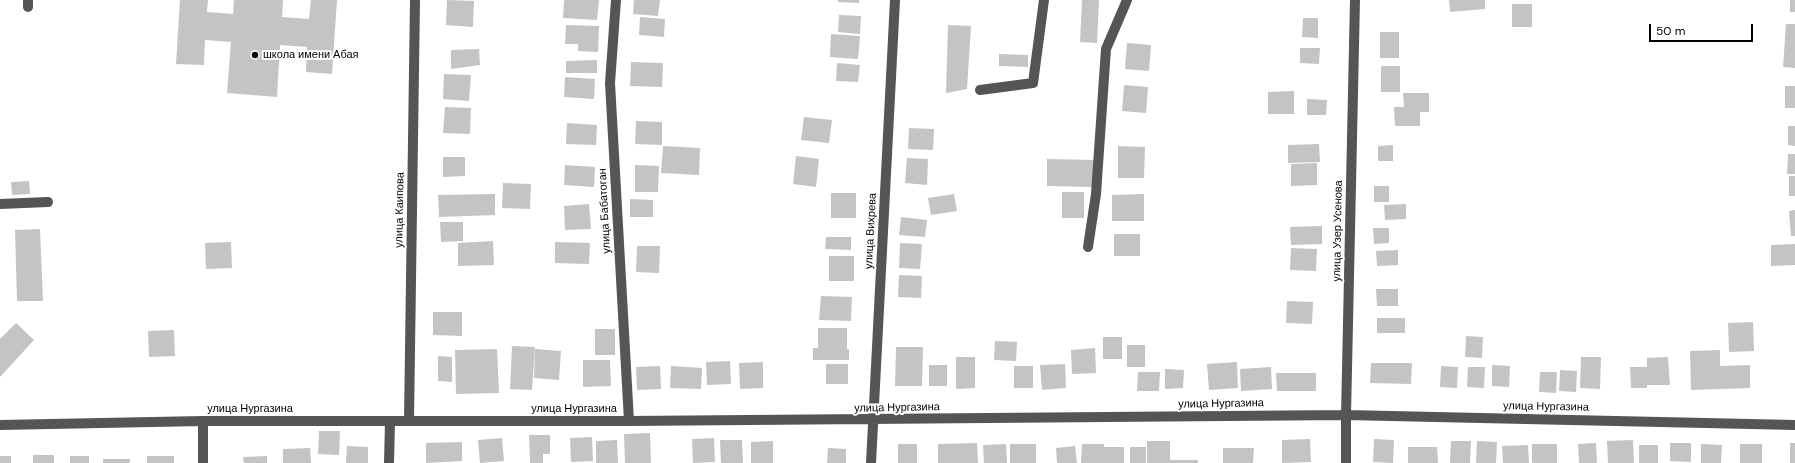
<!DOCTYPE html>
<meta charset="utf-8">
<style>
body{margin:0}
#map{position:relative;width:1795px;height:463px;overflow:hidden;background:#fff;font-family:"DM Sans",sans-serif}
canvas{display:block}
.scale{position:absolute;left:1649px;top:24px;width:104px;height:18px;box-sizing:border-box;border:2px solid #000;border-top:0;padding-left:5px;font-size:12px;line-height:14px;white-space:nowrap;color:#000;-webkit-text-stroke:3px #fff;paint-order:stroke}
</style>
<div id="map">
<canvas width="1795" height="463"></canvas>
<div class="scale">50 m</div>
</div>
<script>
const c = document.querySelector('canvas').getContext('2d');
c.lineJoin = 'round';
function fill(path, color) {
  c.fillStyle = color;
  c.fill(path, 'evenodd');
}
function toPath(rows) {
  const path = new Path2D();
  for (const r of rows) {
    path.moveTo(r[0], r[1]);
    for (let i = 2; i < r.length; i += 2) path.lineTo(r[i], r[i + 1]);
  }
  return path;
}
function strokePath(path, color, width, dash) {
  c.strokeStyle = color;
  c.lineWidth = width;
  c.lineCap = dash ? 'butt' : 'round';
  c.setLineDash(dash || []);
  c.stroke(path);
}
function write(font, color, halo, rows, align = 'center') {
  c.font = font + ' "DM Sans",sans-serif';
  c.lineWidth = 4;
  c.setLineDash([]);
  c.textBaseline = 'middle';
  c.strokeStyle = halo;
  c.fillStyle = color;
  for (const [text, x, y, turn = 0] of rows) {
    c.save();
    c.translate(x, y);
    c.rotate((+turn || 0) * Math.PI / 180);
    c.textAlign = isNaN(turn) ? turn : align;
    if (halo) c.strokeText(text, 0, 0);
    c.fillText(text, 0, 0);
    c.restore();
  }
}
fill(toPath([
 [180,0,208,0,207,12,233,14,234,0,283,0,282,17,309,19,311,0,337,0,332,74,306,72,307,47,280,45,277,97,227,93,231,42,205,40,204,65,176,64],
 [447,0,474,1,473,27,446,25],
 [564,0,599,0,597,20,563,18],
 [634,0,660,0,658,16,633,14],
 [838,0,859,0,859,3,838,2],
 [1082,0,1099,0,1097,43,1080,42],
 [1449,0,1485,0,1485,9,1450,12],
 [1790,0,1795,0,1795,12,1790,12],
 [1512,4,1532,4,1532,27,1512,27],
 [839,15,861,16,860,34,838,32],
 [640,17,665,19,664,37,639,35],
 [1303,18,1318,18,1318,38,1302,37],
 [1786,24,1795,24,1795,68,1783,67],
 [566,25,599,26,598,52,578,51,578,44,565,44],
 [948,25,971,26,967,89,946,93],
 [1380,32,1399,32,1399,58,1380,58],
 [831,34,860,36,858,59,830,57],
 [1127,43,1151,45,1149,71,1125,69],
 [1300,48,1320,48,1319,64,1300,63],
 [479,49,480,65,451,69,451,50],
 [999,54,1028,55,1028,67,999,66],
 [597,60,597,73,566,73,566,61],
 [631,62,663,63,662,87,630,86],
 [837,63,860,65,858,82,836,81],
 [1381,66,1400,66,1400,92,1381,92],
 [444,74,471,75,469,101,443,99],
 [565,77,595,79,594,99,564,97],
 [1124,85,1148,87,1146,113,1122,111],
 [1785,86,1795,86,1795,108,1785,108],
 [1294,91,1294,114,1268,114,1268,92],
 [1403,93,1429,93,1429,112,1420,112,1420,126,1395,126,1394,107,1404,107],
 [1307,99,1327,100,1326,115,1307,115],
 [445,107,471,108,470,134,443,133],
 [804,117,832,120,829,143,801,140],
 [636,121,662,122,662,145,635,144],
 [567,123,597,125,596,145,566,144],
 [1788,126,1795,126,1795,146,1788,145],
 [909,128,934,129,933,150,908,149],
 [1319,144,1320,162,1288,163,1288,145],
 [1393,145,1393,161,1378,161,1378,146],
 [663,146,700,148,699,175,661,173],
 [1118,146,1145,147,1144,178,1118,178],
 [1788,154,1795,154,1795,174,1787,174],
 [796,156,819,159,816,187,793,184],
 [443,157,465,157,465,176,443,177],
 [907,158,928,159,927,185,905,183],
 [1047,159,1094,160,1094,187,1047,186],
 [1317,163,1317,185,1291,186,1291,164],
 [565,165,595,167,594,187,564,185],
 [635,165,659,166,658,192,635,192],
 [1789,176,1795,176,1795,196,1789,196],
 [29,181,30,194,12,195,11,182],
 [503,183,531,184,530,209,502,208],
 [1374,186,1389,186,1389,202,1374,202],
 [1062,192,1084,192,1084,218,1062,218],
 [831,193,856,193,856,218,831,218],
 [495,194,495,215,439,217,438,195],
 [954,194,957,211,931,215,928,198],
 [1144,194,1144,221,1112,221,1112,195],
 [630,199,653,200,653,217,630,217],
 [589,204,591,229,565,230,564,206],
 [1406,204,1406,219,1385,220,1384,205],
 [1795,210,1795,236,1791,236,1789,211],
 [901,217,927,220,925,237,899,235],
 [440,222,463,222,463,241,441,242],
 [1322,226,1322,244,1291,245,1290,227],
 [1373,228,1389,228,1389,243,1374,244],
 [40,229,43,301,17,301,15,230],
 [1114,234,1140,234,1140,256,1114,256],
 [826,237,851,237,851,250,825,249],
 [493,241,494,265,458,266,458,243],
 [231,242,232,268,206,269,205,243],
 [555,242,590,243,589,264,555,263],
 [900,243,922,244,920,269,899,268],
 [1795,244,1795,265,1771,266,1771,245],
 [637,246,660,246,659,273,636,272],
 [1291,248,1317,249,1316,271,1290,270],
 [1398,250,1398,265,1377,266,1376,251],
 [829,256,854,256,854,281,829,281],
 [899,275,922,276,921,298,898,297],
 [1376,289,1398,289,1398,306,1377,306],
 [821,296,852,297,851,321,819,320],
 [1287,301,1313,302,1312,324,1286,323],
 [433,312,462,312,462,336,433,335],
 [1377,318,1405,318,1405,333,1377,333],
 [1753,322,1754,351,1729,352,1728,323],
 [16,323,34,340,0,377,0,339],
 [818,328,847,328,847,349,849,349,849,360,813,360,813,348,818,348],
 [595,329,615,329,615,355,595,355],
 [174,330,175,356,149,357,148,331],
 [1466,336,1483,337,1482,358,1465,357],
 [1103,337,1122,337,1122,359,1103,359],
 [995,341,1017,342,1016,361,994,360],
 [1127,345,1145,345,1145,367,1127,367],
 [512,346,535,347,532,390,510,389],
 [896,347,923,347,922,386,895,386],
 [1095,348,1096,373,1072,374,1071,350],
 [497,349,499,393,456,394,455,350],
 [535,349,561,351,559,380,534,378],
 [1720,350,1720,366,1750,365,1750,388,1691,390,1690,351],
 [438,356,452,357,452,382,438,381],
 [956,357,975,357,975,388,956,389],
 [1581,357,1601,357,1600,389,1580,388],
 [1668,357,1670,385,1647,385,1647,388,1631,388,1630,367,1647,367,1647,358],
 [583,360,610,360,611,386,583,387],
 [730,361,731,384,707,385,706,362],
 [763,362,763,388,740,389,739,363],
 [1237,362,1238,388,1209,390,1207,364],
 [1371,363,1412,363,1411,384,1370,383],
 [826,364,848,364,848,384,826,384],
 [1065,364,1066,388,1042,390,1040,365],
 [929,365,947,365,947,386,929,386],
 [1492,365,1510,366,1509,387,1492,386],
 [660,366,661,389,637,390,636,367],
 [671,366,702,368,701,389,670,388],
 [1014,366,1033,366,1033,388,1014,388],
 [1441,366,1458,367,1457,388,1440,387],
 [1271,367,1272,389,1241,391,1240,369],
 [1468,367,1485,367,1484,388,1467,387],
 [1165,369,1184,370,1183,388,1165,389],
 [1560,370,1577,371,1576,392,1559,391],
 [1138,372,1160,372,1159,391,1137,391],
 [1540,372,1557,372,1556,393,1539,392],
 [1276,373,1316,373,1316,391,1277,391],
 [319,431,340,431,339,455,318,454],
 [650,433,651,463,625,463,624,434],
 [529,435,550,435,550,454,543,454,543,463,530,463],
 [592,437,593,461,571,462,570,438],
 [502,438,504,461,480,463,478,440],
 [714,438,715,462,693,463,692,439],
 [1310,439,1311,462,1282,463,1282,440],
 [1374,439,1394,440,1393,463,1373,462],
 [617,440,618,463,596,463,596,441],
 [720,440,742,440,743,463,721,463],
 [1633,440,1634,463,1608,463,1607,441],
 [773,441,773,463,751,463,751,442],
 [1147,441,1170,441,1170,460,1198,460,1198,463,1147,463],
 [1451,441,1471,441,1470,463,1450,463],
 [1477,441,1497,442,1496,463,1476,463],
 [462,442,462,461,426,463,426,443],
 [977,443,978,463,938,463,938,444],
 [1596,443,1597,463,1579,463,1578,444],
 [1670,443,1691,443,1691,462,1670,461],
 [1790,443,1795,443,1795,463,1790,463],
 [898,444,917,444,917,463,898,463],
 [1006,444,1007,463,984,463,983,445],
 [1010,444,1036,444,1036,463,1010,463],
 [1082,444,1104,444,1104,447,1124,447,1124,463,1081,463],
 [1532,444,1557,444,1557,463,1532,463],
 [1701,444,1722,445,1721,463,1701,463],
 [1740,444,1762,444,1762,463,1740,463],
 [1528,445,1529,463,1503,463,1502,446],
 [1639,445,1658,445,1658,463,1639,463],
 [347,446,368,447,368,463,346,463],
 [1075,446,1077,463,1057,463,1056,448],
 [1130,447,1146,447,1146,463,1130,463],
 [1408,447,1437,447,1438,463,1408,463],
 [310,448,311,463,283,463,283,449],
 [828,448,846,449,846,463,827,463],
 [1223,448,1254,448,1253,463,1223,463],
 [33,455,54,455,54,463,33,463],
 [0,456,11,456,11,463,0,463],
 [70,456,89,456,89,463,70,463],
 [147,456,174,456,174,463,147,463],
 [267,456,267,463,244,463,243,457],
 [103,459,130,459,130,463,103,463]
]), '#c4c4c4');
strokePath(toPath([
 [28,0,28,7],
 [616,0,610,83,629,421],
 [980,90,1033,83,1044,0],
 [0,204,48,202],
 [1088,247,1096,194,1106,49,1127,0],
 [409,420,415,0],
 [0,425,203,421,629,421,1346,415,1795,425],
 [203,463,203,421],
 [389,463,390,421],
 [871,463,895,0],
 [1346,463,1346,415,1355,0]
]), '#555', 10);
for (const [x, y, r, color] of [
 [255,55,4,"#000"]
]) {
  const dot = new Path2D();
  dot.arc(x, y, r, 0, 2 * Math.PI);
  c.fillStyle = color;
  c.fill(dot);
  strokePath(dot, '#fff', 1.5);
}
write('11px', '#000', '#fff', [
 ["школа имени Абая",263,55]
], 'left');
write('11px', '#000', '#fff', [
 ["улица Каипова",400,210,-89],
 ["улица Бабатоган",605,211,-93],
 ["улица Вихрева",871,231,-87],
 ["улица Узер Усенова",1338,231,-89],
 ["улица Нургазина",1221,404,-1],
 ["улица Нургазина",1546,407,1],
 ["улица Нургазина",897,408,-1],
 ["улица Нургазина",250,409],
 ["улица Нургазина",574,409]
]);
</script>
